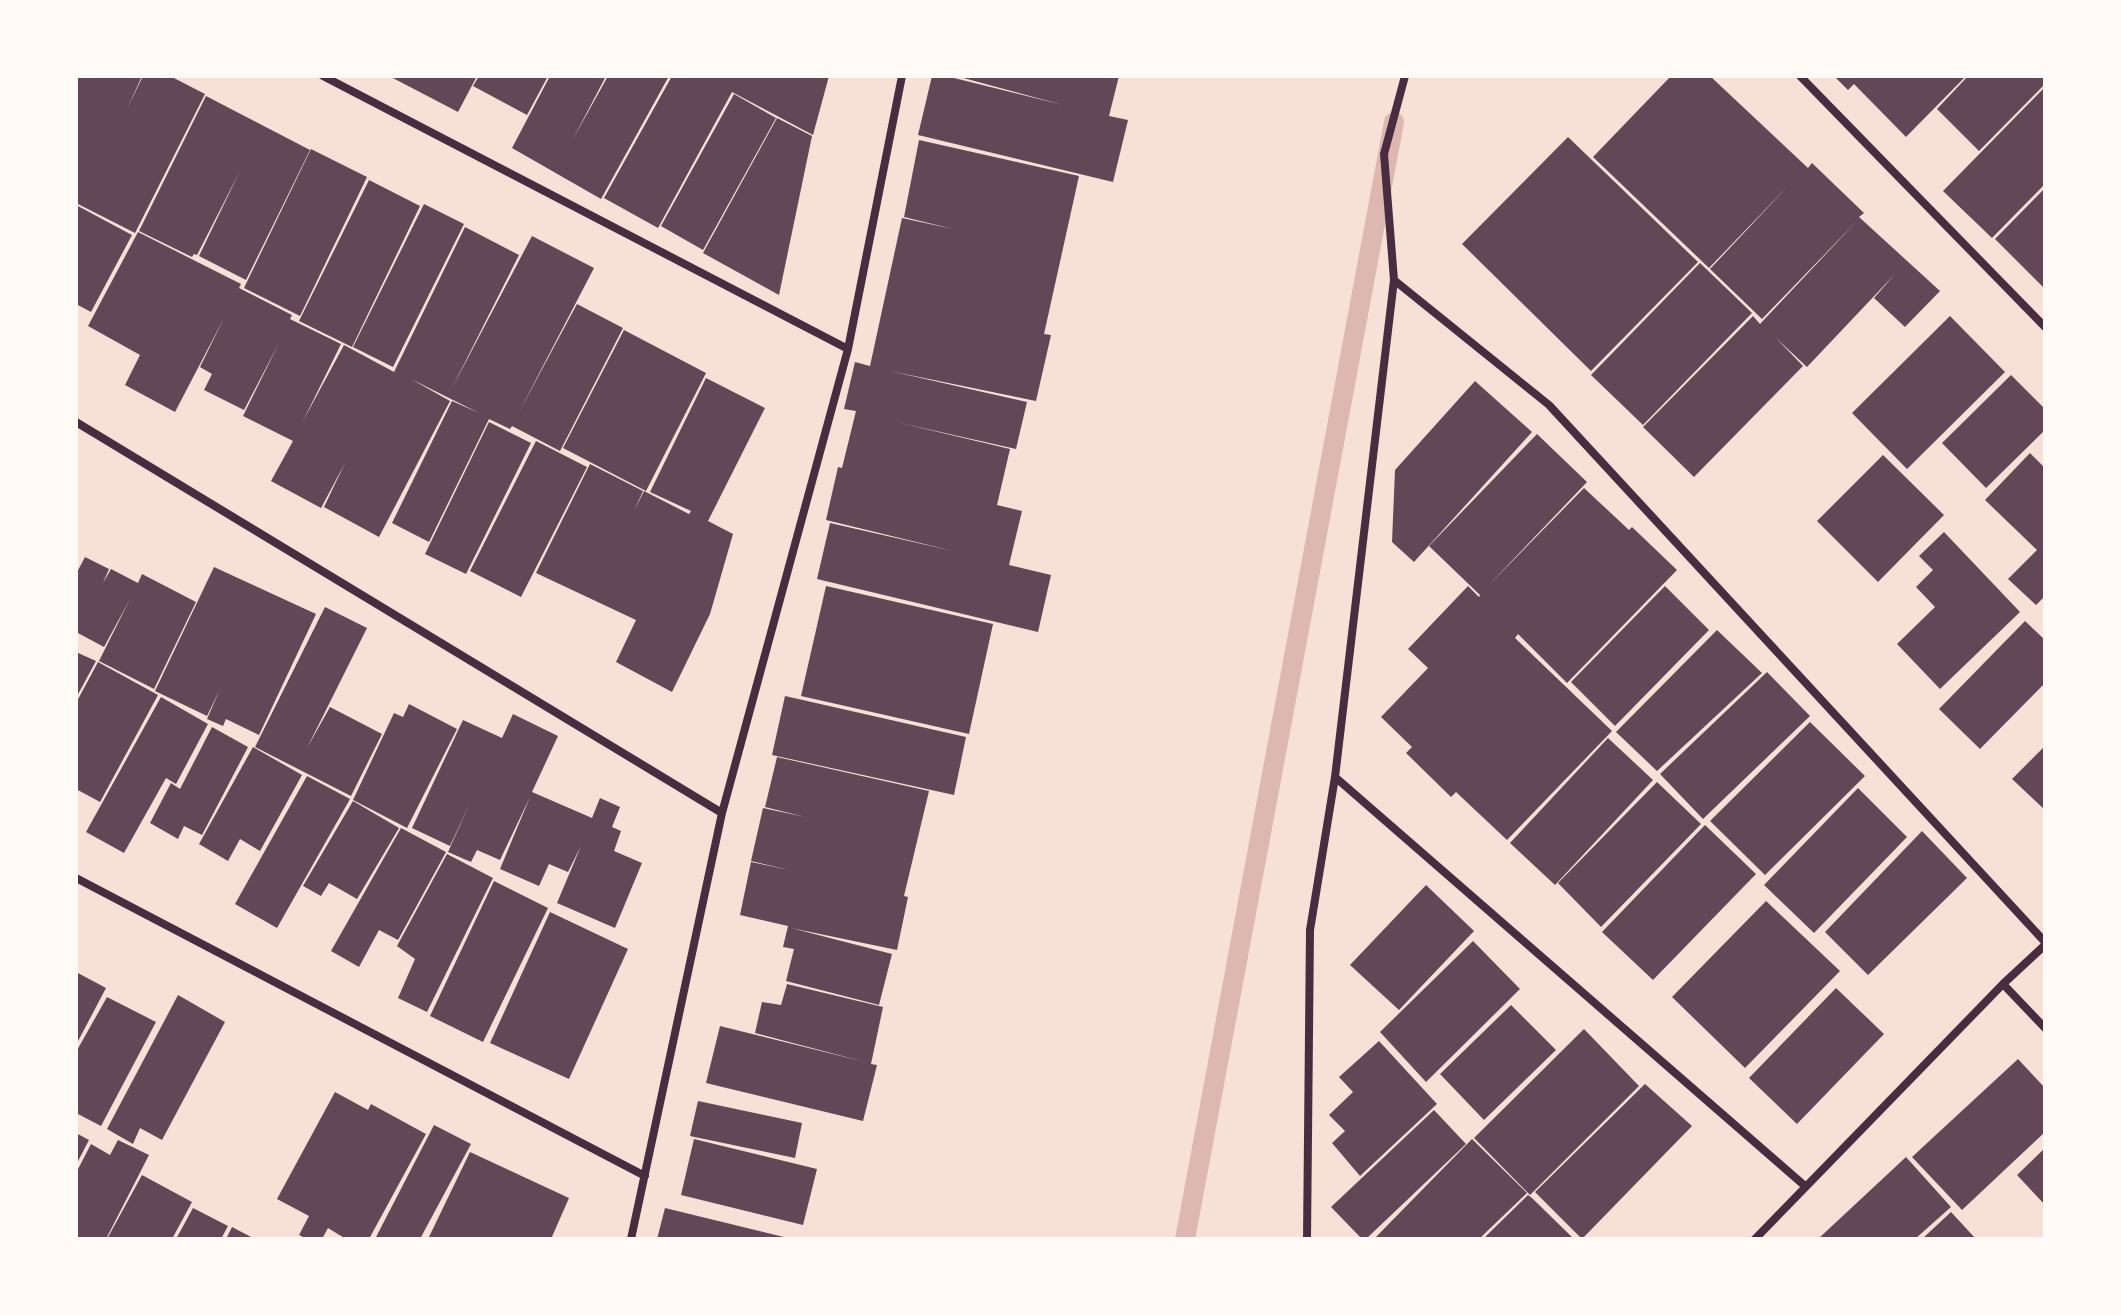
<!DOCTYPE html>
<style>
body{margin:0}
#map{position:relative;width:2121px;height:1315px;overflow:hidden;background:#f7e1d7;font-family:"PT Sans",sans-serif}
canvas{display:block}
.frame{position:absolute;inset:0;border:78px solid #fffaf5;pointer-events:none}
</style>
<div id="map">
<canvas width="2121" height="1315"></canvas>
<div class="frame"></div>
</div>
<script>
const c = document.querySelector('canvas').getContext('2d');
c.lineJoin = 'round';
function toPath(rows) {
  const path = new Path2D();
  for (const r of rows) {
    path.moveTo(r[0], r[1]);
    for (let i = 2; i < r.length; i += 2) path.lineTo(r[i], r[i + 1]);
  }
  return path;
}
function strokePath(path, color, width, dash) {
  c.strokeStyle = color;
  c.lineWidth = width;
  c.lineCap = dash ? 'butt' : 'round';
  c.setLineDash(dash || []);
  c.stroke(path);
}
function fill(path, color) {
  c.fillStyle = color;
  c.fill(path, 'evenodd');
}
strokePath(toPath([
 [1185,1239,1394,122]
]), '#dcb8b0', 20);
fill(toPath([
 [76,76,142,76,127,109,143,76,170,76,205,94,135,233,76,203],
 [389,76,477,76,458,112],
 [479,76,548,76,527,115,473,86],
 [550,76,606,76,573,139,608,76,669,76,601,199,512,148],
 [672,76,829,76,813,135,732,92,658,228,604,198],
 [932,76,946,76,1063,105,956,76,1119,76,1109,116,1128,120,1113,182,918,135],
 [1671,76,1710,76,1808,168,1812,163,1864,213,1859,217,1940,291,1905,327,1874,298,1895,274,1807,367,1776,338,1803,366,1694,477,1643,427,1753,316,1760,324,1857,221,1762,319,1710,269,1789,185,1709,268,1593,157],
 [1834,76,1966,76,1906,137,1854,84,1848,90],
 [1968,76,2045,76,2045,84,1979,151,1937,109],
 [2045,87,2045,184,1992,238,1943,191],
 [734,94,776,118,703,250,661,226],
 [206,96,310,150,246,280,199,256,240,171,197,255,194,254,192,257,139,231],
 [777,118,812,136,779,295,703,253],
 [1568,137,1698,262,1591,371,1462,244],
 [919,140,1079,176,1044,334,1051,335,1036,401,890,371,1027,402,1016,449,896,422,1010,449,997,505,1022,511,1009,565,1051,575,1038,632,817,579,830,523,953,551,826,520,838,467,842,468,856,411,844,409,855,362,870,366,902,218,953,229,904,217],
 [311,149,367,177,300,316,244,288],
 [369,180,420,206,352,347,299,321],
 [2045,188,2045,289,1995,239],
 [424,204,464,224,393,367,353,347],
 [76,205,132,235,91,312,76,304],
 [465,227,519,255,451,390,532,236,594,268,518,414,577,304,623,328,560,451,512,426,510,429,489,419,429,542,392,523,452,401,479,413,411,379,450,401,379,537,324,507,345,463,321,508,271,481,293,441,243,416,279,343,244,410,204,390,212,374,200,367,224,318,175,412,125,385,140,355,88,326,138,232,241,284,239,288,292,315,290,319,341,344,303,421,344,345,394,372],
 [1700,263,1752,313,1643,425,1591,375],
 [1950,316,2005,372,1907,469,1852,413],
 [624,330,706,373,646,491,563,448],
 [2011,375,2045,409,2045,430,1986,488,1942,443],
 [706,378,765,408,708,521,733,534,710,614,672,692,616,662,636,620,536,573,590,464,643,491,634,511,644,491,689,514,691,511,650,492],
 [1475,381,1532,432,1414,562,1392,542,1395,470],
 [489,422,531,443,466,574,425,554],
 [1537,434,1587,482,1487,587,1584,488,1629,530,1632,527,1677,570,1567,683,1518,634,1515,638,1612,731,1507,840,1456,792,1451,797,1406,753,1412,747,1381,717,1428,668,1408,649,1468,586,1479,597,1480,595,1429,546],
 [536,441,587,467,521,597,470,571],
 [2030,453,2045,468,2045,596,2036,605,2008,579,2037,550,1985,500],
 [1883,455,1944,515,1878,582,1817,521],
 [1944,532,2020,612,1940,689,1897,644,1935,607,1916,587,1933,570,1919,556],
 [85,557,109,569,103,583,111,569,138,583,142,574,196,602,154,689,99,661,130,599,104,647,76,632,76,574],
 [214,567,316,614,259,735,226,719,223,726,207,719,220,689,207,716,155,691],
 [826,586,993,624,969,734,801,696],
 [1665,586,1709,630,1615,726,1571,682],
 [325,607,367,628,307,748,330,707,382,734,351,796,255,747],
 [2025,621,2045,640,2045,683,1980,749,1939,709],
 [1717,630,1762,673,1657,771,1616,732],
 [76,652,96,661,76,698],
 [98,662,158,695,100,802,76,789,76,703],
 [1767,672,1810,716,1703,819,1660,774],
 [785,696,966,737,954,795,772,755],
 [161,697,208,724,176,784,166,778,124,853,86,832],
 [409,704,457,729,407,828,353,800,394,713,403,717],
 [513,714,558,736,532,792,592,818,600,798,620,807,612,827,621,831,614,851,642,863,615,928,557,903,581,846,568,872,549,864,539,886,500,869,530,797,500,860,477,850,471,862,448,852,470,803,450,846,412,828,463,720,502,738],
 [1810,722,1865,776,1765,875,1710,821],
 [212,727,248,747,202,835,184,826,178,839,150,823,171,783,180,789],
 [1608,738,1653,780,1555,885,1510,843],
 [2045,746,2045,810,2012,779],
 [253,747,302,775,260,851,240,839,228,861,199,844],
 [777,757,929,791,904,896,908,897,897,950,791,928,892,954,879,1005,786,981,794,949,783,947,788,926,740,915,751,862,789,870,751,861,763,808,805,817,765,807],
 [307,776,350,799,277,928,235,904],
 [1657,782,1701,824,1601,927,1558,883],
 [1858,788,1907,837,1814,933,1764,885],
 [353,801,399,828,357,899,329,883,321,896,303,886],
 [1705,825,1756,874,1653,980,1602,932],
 [401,828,446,852,398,940,379,930,359,967,331,951],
 [1922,831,1967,878,1868,975,1825,932],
 [447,854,493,878,427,1012,398,998,415,959,397,946],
 [494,881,548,908,483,1042,430,1016],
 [1426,885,1474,931,1399,1010,1350,965],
 [1766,901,1840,971,1745,1068,1672,997],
 [550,912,628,949,569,1079,490,1043],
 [1473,941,1520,989,1426,1082,1380,1032],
 [76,972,106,988,76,1045],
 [787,984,883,1007,871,1064,877,1065,863,1121,706,1083,720,1026,865,1062,755,1033,762,1002,781,1005],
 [1836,988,1884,1034,1797,1124,1749,1078],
 [178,995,225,1022,162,1140,140,1128,133,1144,107,1129],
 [107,997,156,1022,101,1126,76,1113,76,1052],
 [1511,1005,1556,1050,1484,1120,1440,1074],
 [1584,1029,1639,1086,1530,1195,1474,1138],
 [1379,1041,1437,1104,1360,1176,1332,1143,1345,1131,1329,1115,1353,1092,1339,1077],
 [2018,1059,2045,1088,2045,1132,1962,1210,1912,1157],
 [1645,1084,1692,1126,1582,1239,1535,1192],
 [335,1092,368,1110,371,1104,426,1134,369,1239,346,1239,328,1228,322,1239,307,1239,299,1235,309,1216,277,1199],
 [698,1101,802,1123,795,1158,690,1136],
 [1434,1110,1466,1144,1366,1239,1362,1239,1331,1207],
 [434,1125,471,1144,420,1239,375,1239],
 [76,1133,89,1140,76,1165],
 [694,1139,817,1169,803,1225,681,1195],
 [1472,1139,1527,1193,1479,1239,1374,1239],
 [118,1140,149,1155,106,1239,76,1239,76,1173,91,1144,110,1155],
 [2045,1148,2045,1205,2017,1175],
 [470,1152,569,1198,551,1239,428,1239],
 [1906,1157,1951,1207,1915,1239,1818,1239],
 [142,1175,192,1202,172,1239,107,1239],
 [1528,1195,1532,1198,1574,1239,1483,1239],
 [193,1208,228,1226,221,1239,176,1239],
 [665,1208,788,1238,788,1239,657,1239],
 [1951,1212,1976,1239,1922,1239],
 [232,1227,255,1239,226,1239]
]), '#644757');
strokePath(toPath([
 [323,76,848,349],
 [1800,76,2045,327],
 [1394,280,1549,405,2045,942],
 [76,422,722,813],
 [1335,777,1805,1186],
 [76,878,645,1176],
 [2003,984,2045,1028],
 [631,1239,722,813,848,349,902,76],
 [1307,1239,1310,930,1335,777,1394,280,1384,154,1405,76],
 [1755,1239,2003,984,2045,945]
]), '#4a2c40', 8);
</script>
